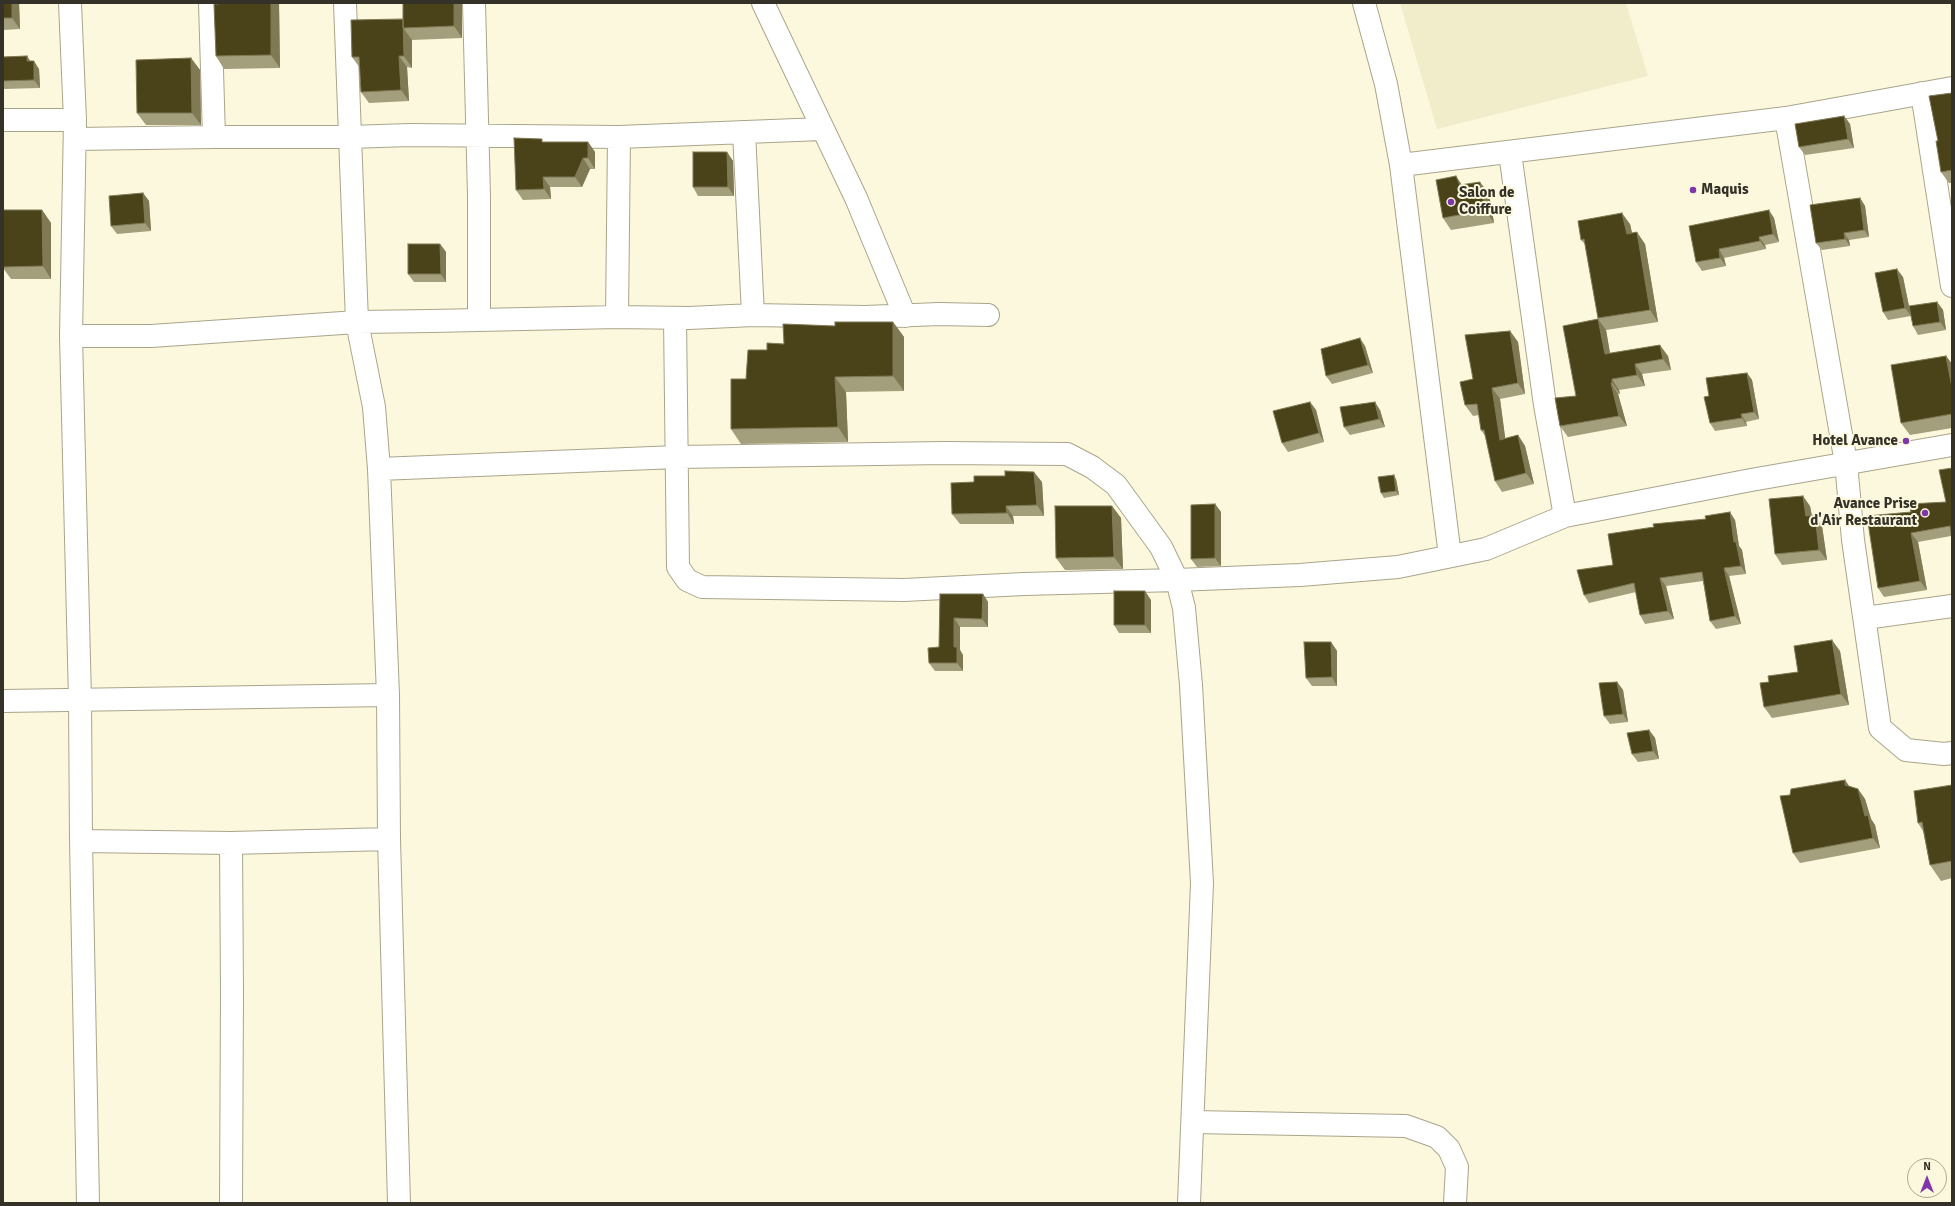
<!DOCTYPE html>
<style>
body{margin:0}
#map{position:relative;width:1955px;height:1206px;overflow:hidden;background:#fcf8dd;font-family:Signika,sans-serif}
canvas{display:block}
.frame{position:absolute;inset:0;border:4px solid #343228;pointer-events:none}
.north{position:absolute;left:1907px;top:1158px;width:40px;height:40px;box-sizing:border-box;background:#fcf8dd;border:1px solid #aca995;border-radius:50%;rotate:0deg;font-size:11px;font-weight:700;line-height:16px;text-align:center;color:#343228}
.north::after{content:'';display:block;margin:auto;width:14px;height:18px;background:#8036a8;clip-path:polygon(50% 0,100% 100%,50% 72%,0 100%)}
</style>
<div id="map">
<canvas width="1955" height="1206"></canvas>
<div class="frame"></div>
<div class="north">N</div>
</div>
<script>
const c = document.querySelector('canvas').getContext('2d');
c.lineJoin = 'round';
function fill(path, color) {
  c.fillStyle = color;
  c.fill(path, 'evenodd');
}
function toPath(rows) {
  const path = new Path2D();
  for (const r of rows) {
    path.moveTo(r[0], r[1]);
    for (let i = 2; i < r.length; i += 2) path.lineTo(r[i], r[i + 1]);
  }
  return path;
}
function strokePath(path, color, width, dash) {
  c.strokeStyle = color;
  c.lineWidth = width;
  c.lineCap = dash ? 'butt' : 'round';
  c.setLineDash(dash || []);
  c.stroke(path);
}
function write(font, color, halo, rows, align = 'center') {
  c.font = font + ' Signika,sans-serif';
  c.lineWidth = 4;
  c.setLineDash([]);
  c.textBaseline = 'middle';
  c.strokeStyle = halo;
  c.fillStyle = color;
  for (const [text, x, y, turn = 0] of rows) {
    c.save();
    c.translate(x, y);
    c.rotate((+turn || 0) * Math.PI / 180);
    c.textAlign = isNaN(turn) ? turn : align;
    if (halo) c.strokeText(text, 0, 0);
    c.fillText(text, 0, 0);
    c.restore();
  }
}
fill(toPath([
 [1400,3,1626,3,1648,76,1437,129]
]), '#f1ecc9');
const minor = toPath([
 [70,3,75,120,71,336,80,700,81,841],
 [210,3,214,137],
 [345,3,357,322,374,407,379,469,388,695,389,839,399,1203],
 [474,3,479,196,479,320],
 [763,3,856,198,905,316],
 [1364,3,1386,84,1401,165,1450,556],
 [1922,93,1952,286],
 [1786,118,1846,463,1853,540,1880,728,1906,750,1944,754,1952,753],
 [3,120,75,120],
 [744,132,753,315],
 [75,139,214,137,349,137,410,135,619,137,822,129],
 [1510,153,1545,405,1565,516],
 [1401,165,1786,118,1952,88],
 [617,317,619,137],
 [675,318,678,567,687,580,702,587,904,590,1024,584,1177,580,1300,575,1398,567,1486,549,1565,516,1751,480,1952,445],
 [71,336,151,336,357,322,432,321,617,317,689,318,753,315,865,317,939,314,988,315],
 [379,469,677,457,944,453,1067,454,1092,467,1116,485,1161,547,1177,580,1184,608,1191,685,1202,883,1189,1203],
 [1865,618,1952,606],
 [3,701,388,695],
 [1193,1122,1406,1126,1437,1137,1449,1149,1457,1167,1455,1203],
 [88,1203,81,841,231,843,389,839],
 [231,1203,232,994,231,843]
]);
strokePath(minor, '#a9a58c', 24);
strokePath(minor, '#fff', 22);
fill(toPath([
 [3,3,19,3,20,29,3,30],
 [219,3,279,3,280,68,224,69,216,56],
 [462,3,462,38,412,40,412,68,407,67,409,101,369,103,361,92,360,68,352,57,403,19],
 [27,56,30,61,39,69,40,88,3,89,3,57],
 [191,58,200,70,201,125,146,125,137,113],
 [1952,93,1952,183,1949,183,1941,172,1938,141],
 [1844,116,1850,124,1854,148,1805,155,1799,147],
 [545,142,588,142,595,152,595,169,590,169,582,187,550,187,551,199,523,200,516,190],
 [727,152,733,161,734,196,698,196,693,187],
 [1462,185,1489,194,1494,223,1451,230,1443,218],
 [143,193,149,201,151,231,117,234,111,226],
 [1860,198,1865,206,1869,237,1849,240,1850,246,1822,250,1816,243],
 [3,210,42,210,51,223,51,279,11,279,3,268],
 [1774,218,1779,242,1765,245,1766,249,1724,258,1726,266,1702,271,1696,262],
 [1630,224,1632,233,1645,244,1658,322,1606,330,1610,353,1668,356,1671,370,1642,374,1645,386,1619,390,1620,394,1618,394,1627,426,1568,437,1560,426,1576,396,1598,319,1585,244,1581,240],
 [440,244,446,252,446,282,414,282,408,274],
 [1903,277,1911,316,1888,320,1883,312],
 [1937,302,1943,310,1946,330,1918,335,1913,326],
 [893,322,904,337,904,391,846,392,848,442,741,444,731,429,746,379,767,350,835,326],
 [1510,331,1518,342,1525,394,1500,399,1505,438,1518,435,1525,446,1534,484,1502,492,1495,481,1486,437,1481,430,1479,415,1473,416,1465,405,1473,379],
 [1365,346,1373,373,1332,384,1326,376],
 [1946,356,1952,364,1952,428,1910,435,1901,423],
 [1747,373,1752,380,1759,419,1746,422,1747,426,1715,431,1710,423,1709,396],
 [1310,402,1316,410,1324,442,1288,452,1282,443],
 [1380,410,1385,427,1350,435,1344,427],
 [1952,468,1951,536,1918,542,1927,590,1884,597,1878,588,1911,512,1946,502],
 [1396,479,1399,495,1384,498,1381,493],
 [1042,482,1044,516,1013,516,1014,524,960,524,952,514],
 [1215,504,1221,512,1221,566,1197,567,1191,559],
 [1112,506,1121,518,1123,569,1065,570,1056,558],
 [1810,506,1812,516,1822,526,1827,560,1782,565,1775,554],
 [1735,520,1739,546,1742,550,1746,574,1729,576,1741,624,1716,629,1710,621,1703,581,1666,586,1674,619,1645,624,1640,615,1636,592,1589,603,1584,595,1613,565],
 [940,594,983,594,988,602,988,627,960,627,960,650,963,655,963,671,935,671,929,663,939,647],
 [1151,600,1151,633,1119,633,1114,625],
 [1331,642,1337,651,1337,686,1312,686,1306,678],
 [1840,651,1849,705,1772,718,1764,707,1769,682,1798,672],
 [1617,682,1623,690,1628,722,1610,724,1604,716],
 [1649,730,1655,738,1659,759,1638,762,1632,754],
 [1952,785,1952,878,1941,881,1930,865,1923,831,1918,823],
 [1849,786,1858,789,1865,799,1871,819,1875,825,1880,848,1800,863,1793,853,1790,795]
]), '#a39e7c');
fill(toPath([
 [12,3,19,3,20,29,12,18],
 [271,3,279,3,280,68,271,55],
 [454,3,462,3,462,38,454,26],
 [404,29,412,40,412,68,404,56],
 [27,56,32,64,27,61],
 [399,56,407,67,409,101,401,90],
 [191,58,200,70,201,125,192,113],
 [34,61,39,69,40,88,34,80],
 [1844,116,1850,124,1854,148,1848,139],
 [588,142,595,152,595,169,588,158],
 [727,152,733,161,734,196,728,187],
 [583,158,590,169,582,187,575,177],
 [1456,176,1464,188,1460,185],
 [543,177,550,187,551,199,544,189],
 [1480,182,1489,194,1494,223,1485,210],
 [143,193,149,201,151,231,145,223],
 [1860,198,1865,206,1869,237,1864,230],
 [42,210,51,223,51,279,43,266],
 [1769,210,1774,218,1779,242,1773,234],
 [1622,213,1630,224,1635,246,1627,234],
 [1637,232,1645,244,1658,322,1650,310],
 [1844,233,1849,240,1850,246,1845,239],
 [1759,237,1765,245,1766,249,1760,241],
 [440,244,446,252,446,282,441,274],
 [1719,249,1724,258,1726,266,1720,258],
 [1897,269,1903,277,1911,316,1905,308],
 [1937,302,1943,310,1946,330,1940,322],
 [1598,319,1606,330,1612,365,1605,354],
 [893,322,904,337,904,391,893,376],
 [1510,331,1518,342,1525,394,1518,383],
 [1360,338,1365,346,1373,373,1368,365],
 [1660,345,1668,356,1671,370,1663,359],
 [1946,356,1952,364,1952,388],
 [1635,364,1642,374,1645,386,1637,375],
 [1747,373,1752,380,1759,419,1754,412],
 [835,377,846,392,848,442,838,427],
 [1612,379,1619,390,1620,394,1612,383],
 [1611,383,1618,394,1627,426,1619,416],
 [1492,388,1500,399,1507,451,1500,440],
 [1310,402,1316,410,1324,442,1319,433],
 [1375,402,1380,410,1385,427,1379,419],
 [1741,414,1746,422,1747,426,1742,418],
 [1518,435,1525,446,1534,484,1526,473],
 [1034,472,1042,482,1044,516,1037,505],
 [1394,475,1396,479,1399,495,1396,491],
 [1803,496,1810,506,1814,527,1806,516],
 [1215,504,1221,512,1221,566,1215,558],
 [1006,506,1013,516,1014,524,1007,513],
 [1112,506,1121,518,1123,569,1114,557],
 [1730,512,1735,520,1739,546,1742,550,1746,574,1741,566,1734,542],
 [1815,515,1822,526,1827,560,1819,550],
 [1911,533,1918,542,1927,590,1920,581],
 [1724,568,1729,576,1741,624,1735,616],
 [1660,578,1666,586,1674,619,1668,611],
 [1145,591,1151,600,1151,633,1145,625],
 [983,594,988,602,988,627,982,619],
 [954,618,960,627,960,650,963,655,963,671,957,663,954,647],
 [1832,640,1840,651,1849,705,1841,694],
 [1331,642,1337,651,1337,686,1332,677],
 [1617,682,1623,690,1628,722,1623,714],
 [1649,730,1655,738,1659,759,1653,751],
 [1845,780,1852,790,1845,785],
 [1858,789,1865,799,1871,819,1875,825,1880,848,1873,838,1865,816]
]), '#7f7954');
const building = toPath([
 [3,3,12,3,12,18,3,18,3,3],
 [219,3,271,3,271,55,216,56,214,4,219,4,219,3],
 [403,3,454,3,454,26,403,28,403,3],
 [403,19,404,56,399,56,401,90,361,92,359,57,352,57,351,20,403,19],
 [27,56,27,61,34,61,34,80,3,81,3,57,27,56],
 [191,58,192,113,137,113,136,60,191,58],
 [1952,93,1952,170,1941,172,1936,141,1938,141,1929,96,1952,93],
 [1844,116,1848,139,1799,147,1795,124,1844,116],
 [514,138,542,139,542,142,588,142,588,158,583,158,575,177,543,177,544,189,516,190,514,138],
 [693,152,727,152,728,187,693,187,693,152],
 [1456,176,1460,185,1480,182,1485,210,1443,218,1436,180,1456,176],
 [143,193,145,223,111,226,109,196,143,193],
 [1860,198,1864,230,1844,233,1845,239,1816,243,1810,205,1860,198],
 [3,210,42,210,43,266,3,267,3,210],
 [1769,210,1773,234,1759,237,1760,241,1719,249,1720,258,1696,262,1689,226,1769,210],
 [1622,213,1627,234,1637,232,1650,310,1598,318,1584,239,1581,240,1578,221,1622,213],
 [408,244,440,244,441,274,408,274,408,244],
 [1897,269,1905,308,1883,312,1875,273,1897,269],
 [1937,302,1940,322,1913,326,1909,306,1937,302],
 [1598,319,1605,354,1660,345,1663,359,1635,364,1637,375,1612,379,1612,383,1611,383,1619,416,1560,426,1555,398,1576,396,1563,326,1598,319],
 [835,322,893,322,893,376,835,377,838,427,731,429,731,379,746,379,748,350,767,350,767,343,784,344,783,324,835,326,835,322],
 [1510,331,1518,383,1492,388,1500,440,1518,435,1526,473,1495,481,1484,430,1481,430,1477,404,1465,405,1460,382,1473,379,1465,335,1510,331],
 [1360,338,1368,365,1326,376,1321,349,1360,338],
 [1946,356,1952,388,1952,414,1901,423,1891,365,1946,356],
 [1747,373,1754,412,1741,414,1742,418,1710,423,1704,397,1709,396,1706,378,1747,373],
 [1310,402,1319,433,1282,443,1273,411,1310,402],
 [1375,402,1379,419,1344,427,1340,407,1375,402],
 [1952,468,1952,540,1950,526,1911,533,1920,581,1878,588,1867,516,1911,512,1909,504,1946,502,1939,470,1952,468],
 [1005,471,1034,472,1037,505,1006,506,1007,513,952,514,951,483,974,482,974,476,1005,476,1005,471],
 [1394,475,1396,491,1381,493,1378,477,1394,475],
 [1803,496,1806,516,1815,515,1819,550,1775,554,1769,499,1803,496],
 [1215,504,1215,558,1191,559,1191,505,1215,504],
 [1055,506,1112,506,1114,557,1056,558,1055,506],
 [1730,512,1734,542,1736,542,1741,566,1724,568,1735,616,1710,621,1702,572,1660,578,1668,611,1640,615,1634,583,1584,595,1577,570,1613,565,1608,534,1654,527,1653,524,1706,519,1705,516,1730,512],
 [1114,591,1145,591,1145,625,1114,625,1114,591],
 [940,594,983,594,982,619,954,618,954,647,957,647,957,663,929,663,928,648,939,647,940,594],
 [1832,640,1841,694,1764,707,1760,683,1769,682,1768,676,1798,672,1794,646,1832,640],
 [1304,642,1331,642,1332,677,1306,678,1304,642],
 [1617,682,1623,714,1604,716,1599,683,1617,682],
 [1649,730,1653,751,1632,754,1627,733,1649,730],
 [1845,780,1845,785,1858,789,1865,816,1868,815,1873,838,1793,853,1780,796,1790,795,1791,789,1845,780],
 [1952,785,1952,861,1930,865,1922,822,1918,823,1914,791,1952,785]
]);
fill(building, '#4a431a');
strokePath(building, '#7f7954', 1);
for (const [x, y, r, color] of [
 [1693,190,4,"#8036a8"],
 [1451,202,4,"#8036a8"],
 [1906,441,4,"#8036a8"],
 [1925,513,4,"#8036a8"]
]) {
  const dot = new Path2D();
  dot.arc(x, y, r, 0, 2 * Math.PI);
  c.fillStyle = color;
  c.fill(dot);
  strokePath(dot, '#fcf8dd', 1.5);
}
write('bold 15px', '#343228', '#fcf8dd', [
 ["Maquis",1701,190],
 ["Salon de",1459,193],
 ["Coiffure",1459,210],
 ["Hotel Avance",1898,441,"right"],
 ["Avance Prise",1917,504,"right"],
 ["d'Air Restaurant",1917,521,"right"]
], 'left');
</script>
